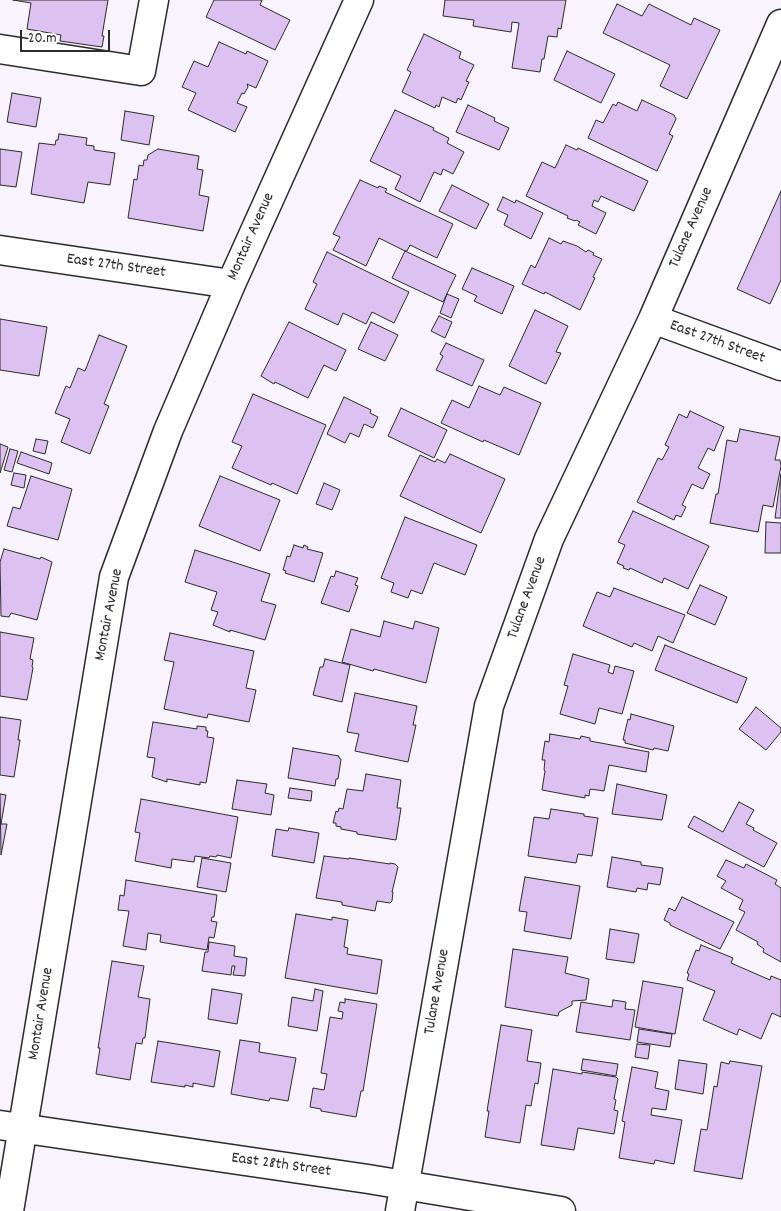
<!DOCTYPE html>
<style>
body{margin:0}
#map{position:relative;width:781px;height:1211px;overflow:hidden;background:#f8f3fc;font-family:Dekko,sans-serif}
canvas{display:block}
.scale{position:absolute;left:20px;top:30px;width:90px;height:22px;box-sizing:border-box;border:2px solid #2b2b2b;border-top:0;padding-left:6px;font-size:15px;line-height:18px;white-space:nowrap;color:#2b2b2b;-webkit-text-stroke:4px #fff;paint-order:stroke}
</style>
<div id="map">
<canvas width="781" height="1211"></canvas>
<div class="scale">20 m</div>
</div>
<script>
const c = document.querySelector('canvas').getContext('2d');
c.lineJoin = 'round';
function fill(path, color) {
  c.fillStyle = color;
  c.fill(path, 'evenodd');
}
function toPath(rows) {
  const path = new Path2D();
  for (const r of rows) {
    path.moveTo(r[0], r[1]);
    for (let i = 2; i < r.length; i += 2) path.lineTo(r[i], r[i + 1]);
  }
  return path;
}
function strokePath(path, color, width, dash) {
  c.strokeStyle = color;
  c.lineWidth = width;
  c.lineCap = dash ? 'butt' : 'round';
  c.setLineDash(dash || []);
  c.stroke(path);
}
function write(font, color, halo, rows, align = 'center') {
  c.font = font + ' Dekko,sans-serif';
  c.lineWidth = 4;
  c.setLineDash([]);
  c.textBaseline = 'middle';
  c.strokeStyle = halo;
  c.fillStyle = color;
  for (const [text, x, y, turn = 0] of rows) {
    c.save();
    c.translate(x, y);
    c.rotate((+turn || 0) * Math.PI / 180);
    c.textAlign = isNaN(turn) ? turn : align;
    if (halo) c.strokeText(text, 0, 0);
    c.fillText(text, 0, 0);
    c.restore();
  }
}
const building = toPath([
 [13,0,108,0,102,36,104,36,102,47,60,41,61,35,27,29,31,3,13,0],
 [214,0,262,0,260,5,290,20,275,50,206,17,214,0],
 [445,0,566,0,561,29,558,28,557,37,548,36,544,59,542,59,540,72,512,68,519,23,512,22,511,32,473,26,474,20,443,16,445,0],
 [617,4,642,16,649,4,691,25,694,18,720,30,687,99,660,86,670,65,603,33,617,4],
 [424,34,461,52,459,58,474,65,466,81,469,82,461,100,458,98,456,103,442,97,439,107,436,105,435,108,402,92,411,72,407,70,424,34],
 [219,42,246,54,247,51,268,61,256,88,247,84,248,87,244,94,242,93,237,103,247,107,235,132,188,110,196,93,182,87,194,61,208,67,219,42],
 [567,51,615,74,601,103,554,80,567,51],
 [12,93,41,98,36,127,7,122,12,93],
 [642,100,674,115,676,119,669,134,673,136,657,171,588,138,596,120,603,123,613,104,616,106,618,102,637,111,642,100],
 [468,105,495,118,494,121,509,128,499,150,456,132,468,105],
 [395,110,434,128,433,130,449,138,447,143,464,152,453,174,443,169,441,175,434,172,420,202,395,189,401,176,370,161,395,110],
 [125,111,154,116,149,145,121,140,125,111],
 [59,134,87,138,86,145,94,146,94,150,115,153,110,185,88,182,84,203,31,194,39,143,55,145,56,140,58,140,59,134],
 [566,145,577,150,578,148,648,181,634,211,601,196,598,202,594,200,592,206,606,213,596,234,578,225,580,222,576,220,575,221,567,218,568,216,526,196,542,162,555,168,566,145],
 [0,149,22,152,16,187,0,185,0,149],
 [158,149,199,156,197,169,203,170,199,195,209,197,203,231,128,218,134,179,137,180,139,165,143,166,144,160,147,160,148,155,158,149],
 [360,180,378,188,379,186,387,189,385,192,453,224,437,258,410,245,407,251,405,251,379,238,366,266,333,250,340,237,333,234,360,180],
 [452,185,489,204,476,229,439,211,452,185],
 [781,191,781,280,770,304,737,289,781,191],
 [503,197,515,203,516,200,543,213,531,239,504,225,508,215,497,210,503,197],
 [549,238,561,244,563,241,577,246,586,252,588,250,594,253,593,255,602,259,593,277,595,278,580,310,545,292,544,294,522,284,531,265,535,268,549,238],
 [405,251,456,275,443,302,392,278,405,251],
 [327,252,409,292,394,323,372,312,366,324,343,313,338,325,305,309,317,284,313,282,327,252],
 [472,268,514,286,502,314,474,301,477,296,462,289,472,268],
 [447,294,459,299,451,318,440,313,447,294],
 [535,310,568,326,556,352,561,353,546,384,509,366,535,310],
 [439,316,452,322,445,338,431,331,439,316],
 [0,319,47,327,39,376,0,370,0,319],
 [289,322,346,350,336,371,324,365,308,398,275,382,274,384,261,376,289,322],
 [371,322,398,335,385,361,358,349,371,322],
 [99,335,127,346,104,404,109,406,90,454,61,442,70,419,55,413,66,386,70,388,78,368,85,371,99,335],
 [446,343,484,360,472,386,436,370,443,356,440,354,446,343],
 [479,386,500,395,504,387,541,403,519,455,484,440,483,442,441,423,452,400,469,408,479,386],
 [253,394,326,425,297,494,272,483,271,485,232,468,242,446,232,442,253,394],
 [344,397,371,410,370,413,378,417,373,428,364,424,359,437,350,433,345,443,327,434,344,397],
 [401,408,447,430,434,458,388,436,401,408],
 [690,411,724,427,714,451,708,448,698,468,710,474,703,489,692,484,682,505,686,507,681,517,676,515,674,520,637,502,658,458,662,460,669,447,665,445,679,414,687,418,690,411],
 [740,429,780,437,775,460,780,460,781,466,773,507,763,505,758,532,710,523,716,494,718,494,727,440,737,442,740,429],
 [36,439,48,441,45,454,33,451,36,439],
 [0,444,8,447,0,473,0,444],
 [10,449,18,451,12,472,4,470,10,449],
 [21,452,52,463,49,474,17,463,21,452],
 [450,454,505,479,481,533,400,496,420,455,435,462,437,459,445,463,450,454],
 [14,473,26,475,24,488,11,485,14,473],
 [781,474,781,518,775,518,781,474],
 [31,476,72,489,58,540,7,526,13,507,20,509,31,476],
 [220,476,280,500,260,551,199,526,220,476],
 [324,483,340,490,332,510,316,504,324,483],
 [633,511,709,546,688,589,664,578,662,583,630,568,629,570,623,568,624,566,617,563,625,545,618,542,633,511],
 [405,517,477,545,465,575,434,563,422,594,411,590,408,598,391,592,394,583,381,578,405,517],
 [766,522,781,523,781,553,765,553,766,522],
 [294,545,303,548,304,545,308,547,307,549,323,553,314,582,285,573,286,571,283,570,287,556,290,557,294,545],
 [4,549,40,559,41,557,52,562,37,620,11,613,9,617,1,616,0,562,4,549],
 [195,550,270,574,261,601,276,605,265,640,230,630,230,632,213,625,218,612,211,610,217,592,185,582,195,550],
 [336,571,358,578,355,585,358,586,349,612,321,603,331,576,334,577,336,571],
 [700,585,727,597,715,625,687,613,700,585],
 [614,588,685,615,673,643,658,636,652,651,634,643,632,647,583,626,597,592,610,597,614,588],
 [384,621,413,629,415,621,439,628,426,683,374,669,373,671,342,662,351,629,380,637,384,621],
 [0,632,34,638,30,659,33,660,32,667,33,668,27,700,0,696,0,632],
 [170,633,254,651,246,688,256,690,249,722,208,714,207,718,164,709,174,662,164,660,170,633],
 [665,645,747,678,737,703,655,670,665,645],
 [573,654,610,665,608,672,613,674,615,666,634,671,622,714,599,708,595,724,560,714,568,686,564,685,573,654],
 [325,659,350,665,342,702,313,695,320,667,323,667,325,659],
 [355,693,417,706,413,725,416,725,408,762,355,751,359,734,347,732,355,693],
 [756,707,781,728,781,732,766,750,739,729,756,707],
 [631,714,674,726,668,751,654,748,653,750,625,743,625,740,623,740,628,719,630,720,631,714],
 [0,717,21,720,18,740,20,740,14,777,0,775,0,717],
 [153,722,197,729,197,726,206,727,206,731,208,731,207,737,214,738,206,783,200,782,200,785,167,779,167,782,152,777,155,758,147,757,153,722],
 [550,734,580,739,581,736,590,738,590,741,649,752,646,772,609,765,604,791,590,789,589,796,585,795,585,798,542,790,545,771,544,770,545,760,542,760,545,741,549,742,550,734],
 [293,748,339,756,339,758,341,759,338,779,336,779,335,786,288,778,293,748],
 [366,774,401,780,397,808,401,808,396,840,357,834,357,832,341,829,341,827,336,826,336,823,333,823,336,811,338,812,339,808,343,809,347,789,363,791,366,774],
 [237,780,267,784,265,793,274,795,271,815,232,809,237,780],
 [617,784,667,795,662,820,612,814,617,784],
 [290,788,312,791,311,801,288,798,290,788],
 [0,794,6,795,1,824,7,824,1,855,0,794],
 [141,799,238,817,231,858,217,855,216,857,210,856,209,858,195,856,194,862,172,859,171,868,135,861,140,833,135,832,141,799],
 [739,802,754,810,746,824,754,828,753,830,777,843,764,867,688,827,694,816,723,832,739,802],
 [551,809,584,814,584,816,598,818,592,856,578,854,576,863,528,856,534,817,549,819,551,809],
 [289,828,319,833,314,863,272,856,276,829,288,831,289,828],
 [324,856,349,859,349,858,390,864,390,863,395,864,398,867,392,892,393,892,392,901,390,903,377,901,375,911,342,905,342,902,316,898,324,856],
 [612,857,641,862,641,865,663,868,660,885,648,883,647,890,637,888,636,892,607,887,612,857],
 [202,858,231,863,226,892,197,887,202,858],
 [726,860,744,868,746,864,777,880,775,884,781,888,781,962,763,952,764,949,757,944,758,942,736,930,745,912,739,909,743,900,721,888,726,881,717,876,726,860],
 [525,877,580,886,571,939,524,931,527,912,519,911,525,877],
 [126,880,217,895,214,917,212,917,211,921,217,922,214,938,209,937,207,950,160,942,161,935,148,933,146,950,123,946,129,911,118,910,120,895,124,896,126,880],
 [682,897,734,922,720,949,670,925,670,923,664,920,669,908,675,911,682,897],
 [296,914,332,920,332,917,348,920,344,947,348,948,347,954,382,960,377,994,285,978,296,914],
 [610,929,639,934,634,963,606,959,610,929],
 [209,942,235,946,234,956,247,958,245,976,233,975,235,966,232,966,231,975,202,971,205,952,208,952,209,942],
 [701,945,733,958,731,963,770,980,771,976,781,980,781,1017,772,1013,761,1039,739,1029,737,1035,703,1020,715,991,687,980,689,974,687,973,696,950,699,951,701,945],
 [513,949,568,957,565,973,589,979,586,1000,572,1001,572,1005,559,1012,558,1016,505,1007,513,949],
 [112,961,144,966,138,997,150,999,145,1038,143,1038,142,1044,136,1043,130,1080,96,1074,100,1048,98,1048,112,961],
 [643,981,683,988,675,1034,635,1027,643,981],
 [212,989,242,994,237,1024,208,1019,212,989],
 [315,989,323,991,317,1031,288,1026,292,997,313,1001,315,989],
 [345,999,377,1004,363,1091,361,1091,356,1117,321,1111,321,1109,310,1107,313,1088,324,1090,327,1074,321,1073,330,1017,342,1019,343,1012,338,1011,340,1002,345,1003,345,999],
 [613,1000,626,1002,625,1009,635,1010,630,1040,576,1032,581,1002,612,1007,613,1000],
 [501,1025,532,1030,527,1061,541,1063,538,1084,535,1083,531,1106,526,1105,520,1143,485,1137,489,1111,487,1111,501,1025],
 [639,1029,672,1034,670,1047,637,1042,639,1029],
 [240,1040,260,1043,259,1052,296,1058,288,1101,270,1098,269,1101,231,1094,240,1040],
 [158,1041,220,1051,214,1087,193,1083,193,1087,185,1085,185,1087,151,1082,158,1041],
 [637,1044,650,1045,648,1059,635,1057,637,1044],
 [583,1059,618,1064,616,1076,581,1070,583,1059],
 [679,1060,707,1064,703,1094,675,1089,679,1060],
 [730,1061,762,1066,742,1179,694,1171,701,1129,707,1130,714,1086,717,1087,721,1062,729,1064,730,1061],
 [632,1067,658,1072,655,1088,669,1091,666,1110,652,1108,651,1115,682,1120,674,1164,655,1160,654,1164,619,1158,625,1122,622,1121,632,1067],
 [553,1069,582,1074,582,1072,616,1077,618,1079,614,1099,616,1100,614,1110,618,1111,614,1134,578,1128,574,1150,541,1145,553,1069]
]);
fill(building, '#ddc2f1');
strokePath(building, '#2b2b2b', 1);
const minor = toPath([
 [0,49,141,71,154,0],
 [0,250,231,284],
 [653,319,781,366],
 [0,1125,368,1179,561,1211],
 [9,1211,114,577,168,431,231,284,359,0],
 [400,1211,489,706,549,539,653,319,781,24]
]);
strokePath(minor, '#2b2b2b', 31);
strokePath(minor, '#fff', 28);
write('16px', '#2b2b2b', '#fff', [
 ["Tulane Avenue",692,228,-66],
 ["Montair Avenue",252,237,-66],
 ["East 27th Street",116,267,8],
 ["East 27th Street",717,343,20],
 ["Tulane Avenue",528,598,-70],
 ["Montair Avenue",110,615,-79],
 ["Tulane Avenue",438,992,-80],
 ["Montair Avenue",42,1014,-81],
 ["East 28th Street",281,1166,8]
]);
</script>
